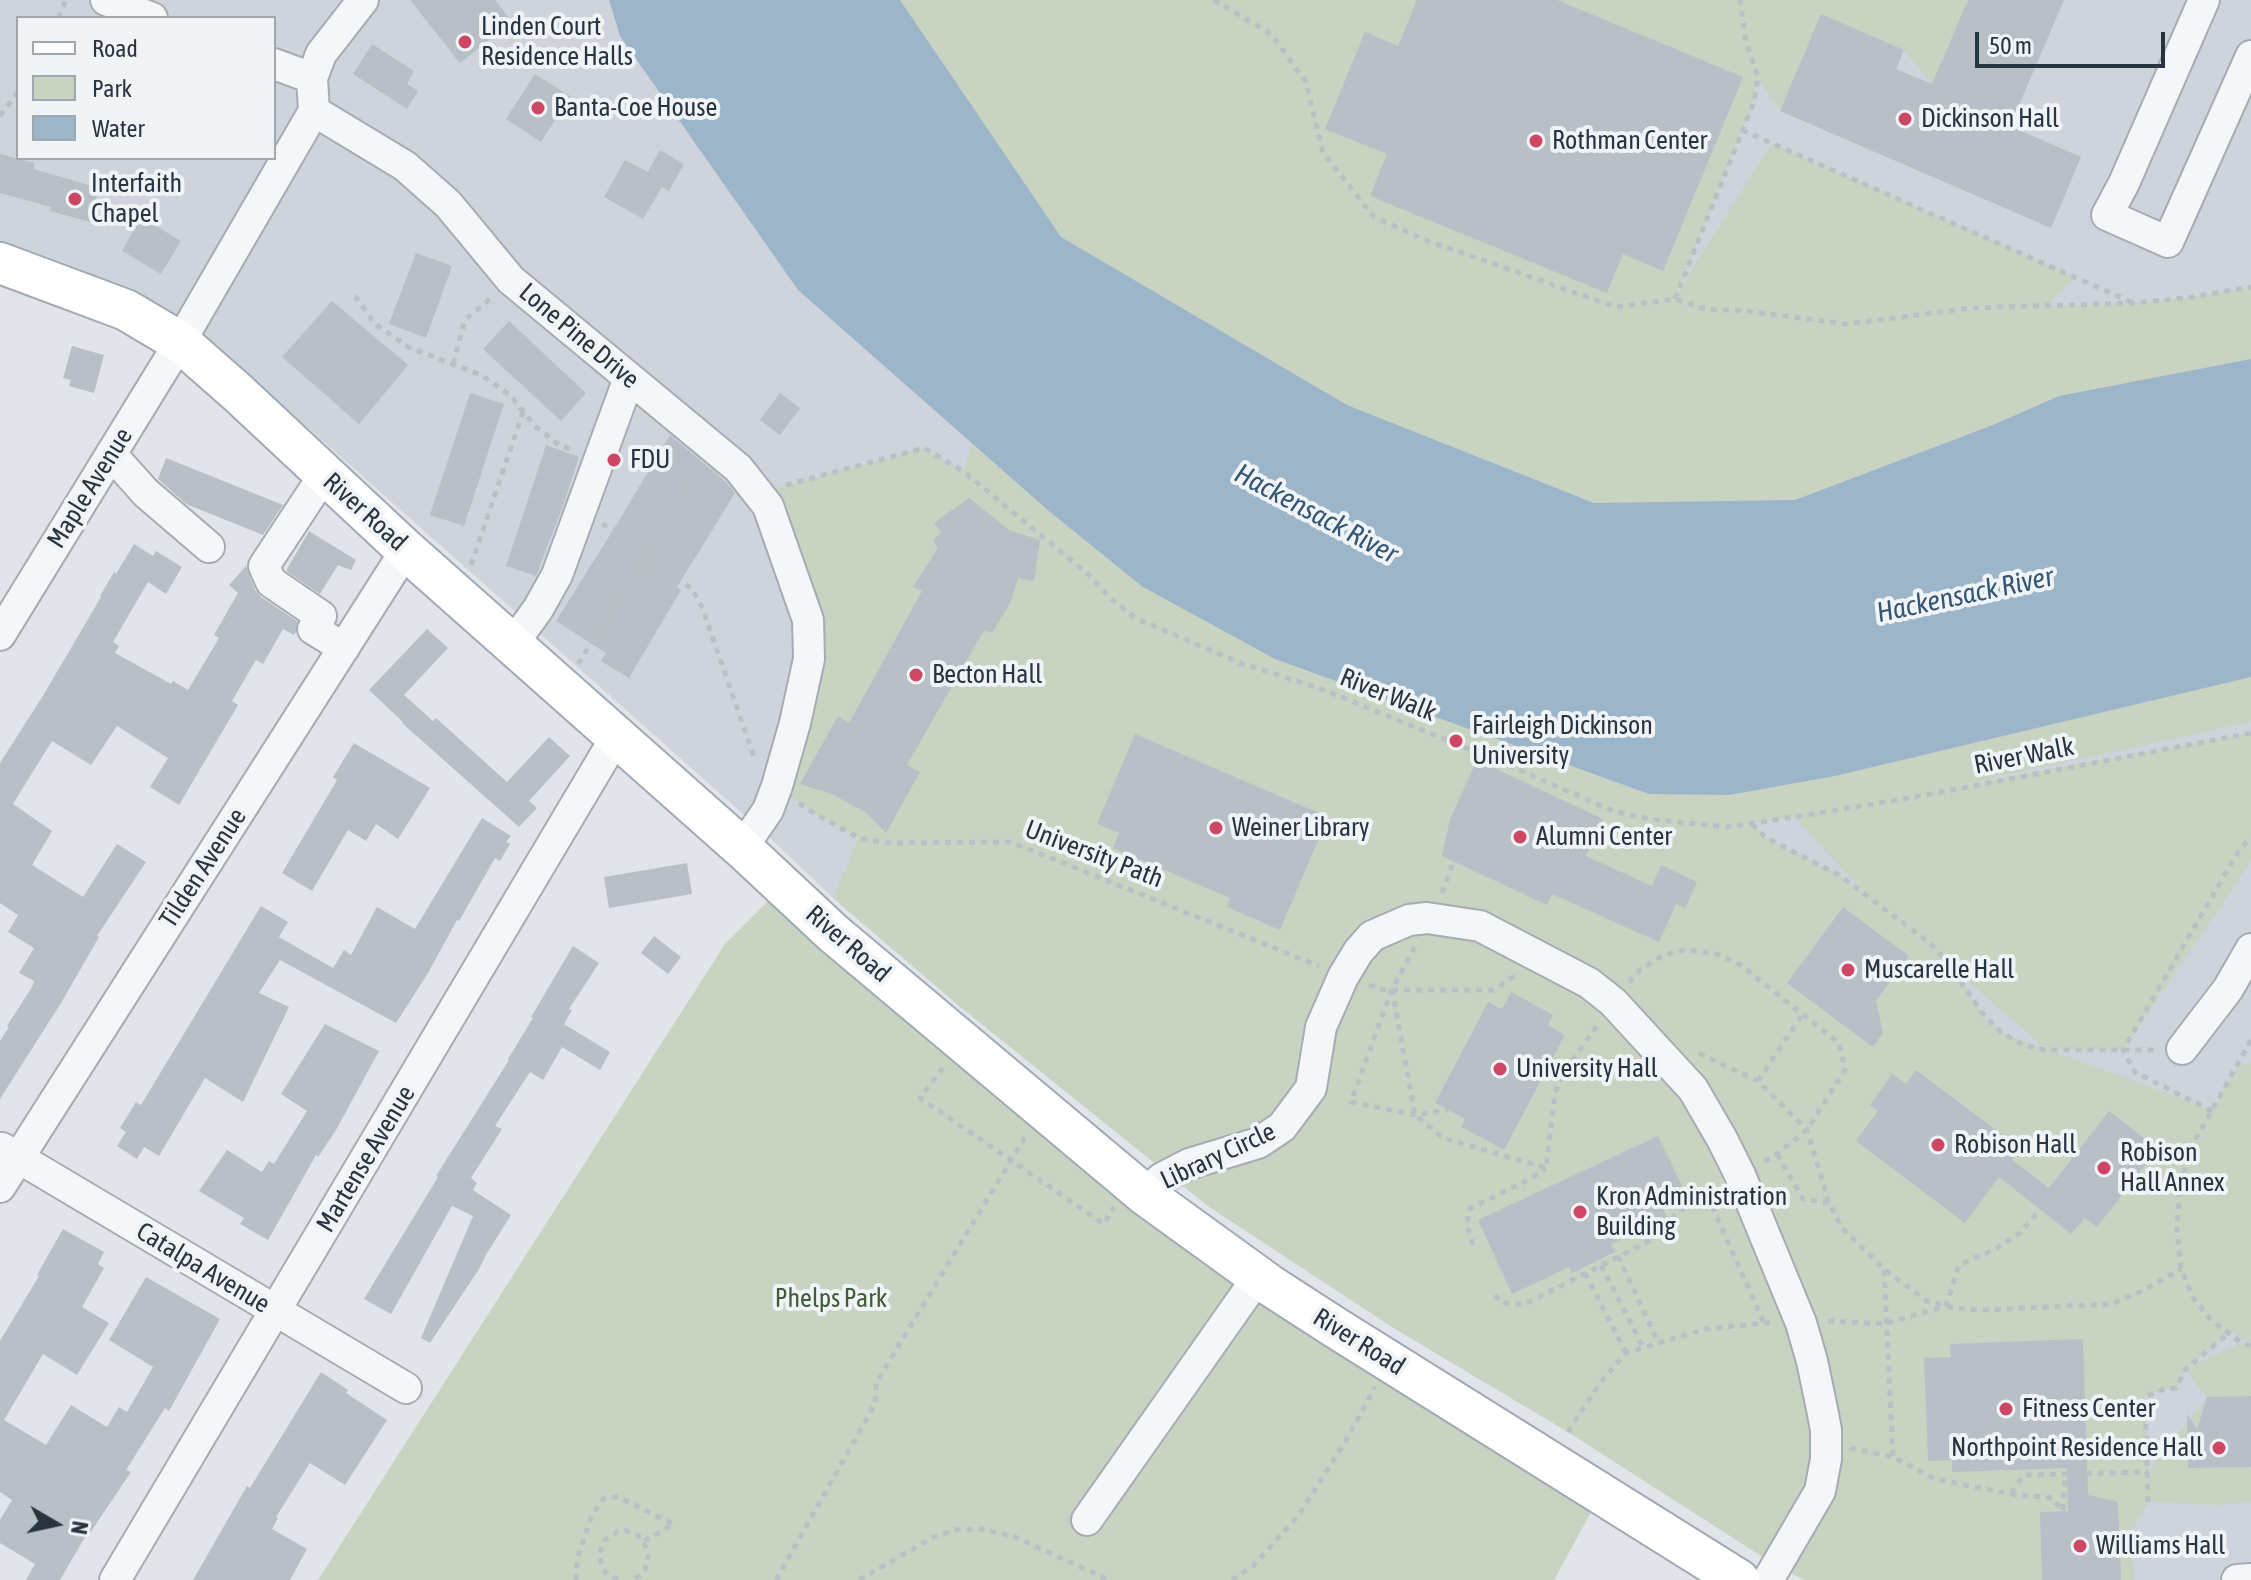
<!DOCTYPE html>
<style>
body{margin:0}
#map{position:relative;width:2251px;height:1580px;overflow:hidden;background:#e1e5ea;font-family:"Asap Condensed",sans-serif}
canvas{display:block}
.legend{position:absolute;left:16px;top:16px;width:260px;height:144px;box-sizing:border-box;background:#f1f4f7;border:2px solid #a1a7ae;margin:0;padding:10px 14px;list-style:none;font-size:24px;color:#293441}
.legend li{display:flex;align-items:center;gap:16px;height:40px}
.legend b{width:40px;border:2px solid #a1a7ae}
.north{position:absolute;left:16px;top:1484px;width:80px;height:80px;-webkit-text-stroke:6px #f1f4f7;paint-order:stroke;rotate:99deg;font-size:22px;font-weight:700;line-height:32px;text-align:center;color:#293441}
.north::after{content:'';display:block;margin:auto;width:28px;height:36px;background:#293441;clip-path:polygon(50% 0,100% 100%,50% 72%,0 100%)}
.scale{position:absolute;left:1975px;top:32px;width:190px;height:36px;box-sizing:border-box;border:4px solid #293441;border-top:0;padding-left:10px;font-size:24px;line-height:28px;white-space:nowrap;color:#293441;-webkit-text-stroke:6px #f1f4f7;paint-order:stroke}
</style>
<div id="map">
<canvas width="2251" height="1580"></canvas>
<ul class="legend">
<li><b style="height:10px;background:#fff"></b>Road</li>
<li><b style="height:22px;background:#c8d3c2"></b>Park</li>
<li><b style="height:22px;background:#9cb5c9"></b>Water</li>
</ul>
<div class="north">N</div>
<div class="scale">50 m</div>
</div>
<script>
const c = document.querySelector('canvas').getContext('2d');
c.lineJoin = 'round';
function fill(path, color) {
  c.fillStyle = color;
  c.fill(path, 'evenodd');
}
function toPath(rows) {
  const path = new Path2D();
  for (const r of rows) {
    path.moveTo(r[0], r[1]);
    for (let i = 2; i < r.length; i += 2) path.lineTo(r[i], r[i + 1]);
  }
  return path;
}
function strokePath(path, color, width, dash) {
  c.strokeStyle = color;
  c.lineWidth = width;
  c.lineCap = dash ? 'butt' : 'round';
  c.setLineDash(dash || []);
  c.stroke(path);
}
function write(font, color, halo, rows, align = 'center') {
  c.font = font + ' "Asap Condensed",sans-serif';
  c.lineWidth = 8;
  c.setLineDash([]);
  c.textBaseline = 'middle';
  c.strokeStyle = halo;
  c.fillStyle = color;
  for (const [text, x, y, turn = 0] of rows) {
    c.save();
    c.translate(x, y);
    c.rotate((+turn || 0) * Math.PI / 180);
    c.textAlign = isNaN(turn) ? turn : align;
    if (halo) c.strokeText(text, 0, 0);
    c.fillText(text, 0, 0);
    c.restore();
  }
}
fill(toPath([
 [0,0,609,0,620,36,1035,0,2251,0,2251,1580,1804,1580,1766,1559,1568,1432,1392,1327,1208,1206,958,1005,833,898,770,838,243,370,196,332,0,263],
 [18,18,274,18,274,158,18,158]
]), '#cfd4dc');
fill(toPath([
 [900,0,1968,0,1932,84,1904,50,1821,15,1780,111,1758,78,1754,102,1677,293,1772,143,2075,277,2047,306,2135,303,2192,297,2251,287,2251,359,2059,396,1993,425,1795,500,1594,503,1347,405,1061,237],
 [972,444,1056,517,1144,587,1275,659,1649,794,1835,776,2251,677,2251,722,1946,788,2251,733,2251,861,2123,1050,2050,1050,2212,1110,2237,1066,2251,1063,2251,1343,2220,1325,2229,1333,2189,1367,2242,1343,2251,1346,2251,1396,2207,1398,2197,1429,2189,1468,2251,1467,2251,1502,2221,1505,2149,1502,2132,1530,2134,1580,1804,1580,1766,1559,1568,1432,1392,1327,1208,1206,958,1005,833,898,859,838,812,812,777,786,809,659,758,493,924,448,963,471],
 [1794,817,1865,893,1865,894,1839,875,1765,837,1752,824],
 [1842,907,1908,956,1876,1001,1787,983],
 [1955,970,2045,1048,2045,1049,2001,1032,1983,1014],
 [1511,993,1553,1015,1548,1025,1565,1035,1504,1150,1462,1128,1465,1119,1435,1103,1488,1002,1502,1009],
 [1917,1070,2020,1148,2012,1160,2049,1188,2109,1111,2158,1149,2097,1227,2085,1218,2071,1234,1999,1177,1870,1105,1892,1075,1906,1084],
 [1658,1136,1686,1197,1662,1207,1666,1217,1643,1228,1607,1235,1615,1253,1572,1273,1565,1258,1539,1281,1512,1294,1478,1220],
 [2186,1370,2207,1398,2148,1471,2145,1397,2161,1390,2176,1388],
 [783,886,1144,1194,1601,1494,1554,1580,318,1580,725,944]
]), '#c8d3c2');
fill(toPath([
 [609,0,900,0,1061,237,1347,405,1594,503,1795,500,1993,425,2059,396,2251,359,2251,677,1835,776,1729,795,1649,794,1275,659,1143,587,1050,512,798,290,620,36]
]), '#9cb5c9');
fill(toPath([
 [410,0,495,0,512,22,460,63],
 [1417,0,1557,0,1743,77,1663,271,1623,254,1607,293,1370,196,1387,154,1325,129,1365,32,1398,46],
 [1968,0,2064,0,2010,126,2081,157,2051,228,1780,111,1821,14,1904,50,1896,69,1932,84],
 [372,44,414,71,407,84,418,91,407,109,353,74],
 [535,74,570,96,541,142,506,119],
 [660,150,684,164,669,191,662,187,643,219,604,197,625,160,648,172],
 [0,154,35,163,33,169,99,188,90,222,50,211,51,207,0,193],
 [141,217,181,241,161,274,122,251],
 [416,253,452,266,426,338,389,324],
 [332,301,408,365,359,424,282,357],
 [509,321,586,393,561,421,483,349],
 [72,346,104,355,94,393,69,386,71,380,63,378],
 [470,393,504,404,464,526,430,515],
 [780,393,800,408,780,435,760,420],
 [670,435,725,481,735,493,677,587,681,590,629,678,601,661,606,653,556,621,620,519],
 [546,445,579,457,564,503,536,576,506,566],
 [166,458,283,505,263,535,186,504,158,479],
 [969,498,1009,530,1040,540,1034,581,1018,578,1010,603,992,633,984,630,907,765,920,772,886,833,865,812,834,795,800,784,838,716,849,723,922,591,913,587,938,548,933,541,941,532,934,523],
 [309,531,356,560,351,570,338,565,320,594,286,571],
 [134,544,153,556,156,551,182,567,166,594,148,582,113,642,119,646,115,653,171,684,173,681,188,690,219,638,214,635,238,593,229,585,246,566,255,590,261,597,297,621,296,632,294,635,283,629,263,664,256,660,232,701,238,705,179,805,150,787,168,758,117,726,91,765,52,741,24,786,13,804,52,831,32,865,83,897,117,844,146,862,97,936,99,937,61,1003,0,1099,0,1041,9,1027,7,1026,32,987,34,981,19,973,34,948,8,932,18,915,0,903,0,763,44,694,101,597,100,596,114,572,116,574],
 [427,629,448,648,404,695,433,721,436,718,507,782,549,737,570,756,529,801,537,808,519,827,402,723,403,722,369,690],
 [1135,734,1328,817,1280,930,1227,907,1230,898,1113,848,1119,833,1097,824],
 [354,743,430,788,398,839,376,824,366,841,348,830,312,891,282,873,337,780,333,777],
 [1477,760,1603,819,1586,856,1652,886,1661,865,1697,882,1685,908,1676,904,1659,942,1552,894,1547,905,1442,856,1450,819],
 [482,818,511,836,506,842,510,844,500,861,495,858,459,921,457,920,428,973,396,1023,280,960,259,993,289,1007,243,1102,205,1078,159,1156,144,1147,137,1159,117,1146,126,1132,120,1128,136,1102,141,1105,261,906,288,922,279,937,333,968,344,950,351,955,377,907,415,929],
 [687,863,692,894,609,908,604,877],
 [1843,907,1909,956,1876,1001,1883,1033,1873,1047,1787,983],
 [654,936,681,957,668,974,641,953],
 [573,946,599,963,569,1009,572,1010,564,1024,610,1052,600,1070,562,1047,543,1080,530,1072,495,1126,502,1129,471,1178,477,1183,473,1190,511,1215,487,1253,479,1269,430,1343,421,1338,473,1216,452,1206,391,1314,364,1299,438,1177,436,1176,509,1060,508,1059,533,1018,531,1017],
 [1511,992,1553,1015,1548,1025,1565,1035,1504,1150,1461,1127,1465,1119,1435,1103,1488,1002,1502,1009],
 [325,1024,379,1051,336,1130,318,1157,316,1155,268,1240,240,1224,244,1218,199,1191,227,1150,262,1172,269,1161,274,1164,307,1111,281,1094],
 [1916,1070,2020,1148,2012,1160,2049,1188,2109,1111,2158,1149,2097,1227,2085,1218,2071,1234,1999,1177,1965,1223,1856,1141,1878,1111,1870,1105,1892,1074,1906,1084],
 [1658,1136,1687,1196,1662,1207,1667,1217,1611,1244,1615,1252,1572,1273,1569,1267,1512,1294,1478,1220],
 [63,1229,104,1252,98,1264,104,1268,82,1307,109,1323,77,1375,43,1354,4,1420,46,1445,71,1405,107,1427,119,1407,127,1412,153,1367,109,1340,146,1277,220,1319,169,1411,165,1408,160,1416,126,1470,131,1472,90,1533,88,1532,60,1580,26,1580,35,1564,0,1543,0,1520,12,1500,0,1492,0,1341,39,1276,37,1275],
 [2083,1339,2088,1495,2118,1502,2121,1580,2042,1580,2040,1512,2068,1511,2067,1468,1952,1472,1952,1460,1928,1461,1924,1358,1951,1357,1950,1344],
 [321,1372,348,1390,346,1393,387,1420,345,1485,310,1463,276,1517,278,1518,272,1529,307,1549,290,1580,193,1580,247,1486,250,1488],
 [2251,1396,2251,1467,2188,1468,2187,1414,2197,1429,2207,1397]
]), '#b8bfc6');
const minor = toPath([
 [106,0,152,18],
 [2204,0,2124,183,2107,215,2168,242,2251,56],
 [274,64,312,78],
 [314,111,312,78,321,54,363,0],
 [111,454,146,493,209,547],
 [324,475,264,566,271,582,321,616,313,629,344,648],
 [0,635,180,342,314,111,405,166,448,204,511,280,738,468,768,506,808,620,809,659,795,723,777,786,768,810,742,848],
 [512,645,538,609,557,575,629,378],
 [2182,1049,2228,989,2251,949],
 [2,1148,406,1388],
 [0,1187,406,550],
 [1144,1194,1162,1178,1189,1164,1258,1143,1282,1127,1311,1088,1321,1027,1343,977,1358,952,1372,936,1409,920,1427,918,1480,926,1589,983,1613,1002,1693,1089,1722,1139,1740,1175,1801,1323,1812,1361,1822,1409,1826,1430,1826,1459,1820,1491,1768,1580],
 [1087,1520,1258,1277],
 [115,1580,616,737],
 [2237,1580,2251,1579]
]);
const major = toPath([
 [0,263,126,310,180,342,237,392,406,550,742,848,833,933,1144,1194,1271,1286,1336,1328,1739,1580]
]);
strokePath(minor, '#a6acb4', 34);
strokePath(major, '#a0aab5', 44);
strokePath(toPath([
 [1214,0,1271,34,1306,82,1323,153,1374,217,1423,239,1616,307,1675,299,1705,309,1746,311,1847,324,1971,308,2135,303,2192,297,2251,287],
 [58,18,66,0],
 [0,116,18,92],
 [1742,130,2133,303],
 [355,296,375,324,408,347,481,375,510,395,534,425,559,445,575,451],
 [1675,299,1754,102,1758,77,1746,42,1740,0],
 [453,364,465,320,492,297],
 [786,485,924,448,963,471,1089,575,1110,598,1135,618,1240,663,1319,688,1508,765,1613,811,1650,819,1727,827,1794,817,1915,797,2251,733],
 [602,524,649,550],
 [644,560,691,588,702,607,755,760],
 [471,565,523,412],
 [578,664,701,469],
 [799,803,812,812,859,838,888,843,1011,842,1319,966],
 [1752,824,1765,837,1839,875,1930,943,1948,963,1983,1014,2001,1032,2025,1046,2047,1050,2157,1050],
 [1442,893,1452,865],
 [1415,947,1392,989,1351,1102,1415,1115,1448,1110],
 [1629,982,1640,970,1662,956,1684,950,1714,953,1739,964,1839,1043,1845,1070,1807,1130,1777,1154,1762,1163],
 [1369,985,1384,990,1493,990,1518,974],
 [1392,989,1415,1115,1443,1138,1546,1168,1555,1093,1563,1074,1599,1023],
 [2251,1040,2192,1146,2180,1185,2177,1229,2181,1269,2194,1299,2211,1320,2242,1343,2251,1346],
 [1699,1053,1758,1081,1807,1130,1829,1203,1842,1228,1884,1269,1927,1301,1954,1308,1983,1310,2112,1304,2142,1291,2181,1269],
 [943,1068,920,1098,1104,1224,1114,1207],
 [1758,1081,1802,1015],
 [2212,1111,2135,1072,2123,1050,2238,852,2251,837],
 [1777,1154,1803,1199,1829,1203],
 [1719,1189,1708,1197,1764,1323],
 [1473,1245,1467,1225,1469,1209,1522,1183,1546,1169],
 [1618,1256,1658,1342],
 [1601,1265,1643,1347],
 [1884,1270,1893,1457],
 [1585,1273,1626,1353],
 [1495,1295,1500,1302,1511,1304,1524,1304,1537,1298,1651,1240,1680,1210,1708,1197],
 [1828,1321,1885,1324,1946,1306,1959,1265,1997,1248,2020,1233,2040,1210],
 [1568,1432,1600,1383,1626,1353,1706,1329,1774,1322],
 [1850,1448,1893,1457,1935,1479,2011,1494,2052,1498,2063,1511],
 [2011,1493,2024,1475,2148,1472],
 [2148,1502,2145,1397,2161,1390,2176,1388,2185,1370,2229,1333],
 [2063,1510,2065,1474],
 [644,1541,672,1525],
 [576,1580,577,1560,592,1515,603,1499,609,1497,618,1497,673,1524],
 [618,1580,608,1575,603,1569,599,1554,605,1540,618,1531,626,1531,634,1533,641,1538,649,1553,645,1570,639,1576,631,1580],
 [776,1580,875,1404,876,1383,1027,1134],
 [859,1580,934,1537,955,1530,982,1529,1015,1537,1109,1580],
 [1232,1580,1253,1566,1298,1516,1347,1439,1375,1387]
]), '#bbc0c5', 5, [6, 6]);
strokePath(minor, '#f4f6f8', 30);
strokePath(major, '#fff', 40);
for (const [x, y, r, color] of [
 [465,42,8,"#cd4765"],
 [538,108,8,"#cd4765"],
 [1905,119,8,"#cd4765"],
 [1536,141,8,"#cd4765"],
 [75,199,8,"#cd4765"],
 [614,460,8,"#cd4765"],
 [916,675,8,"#cd4765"],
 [1456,741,8,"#cd4765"],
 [1216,828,8,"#cd4765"],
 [1520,837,8,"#cd4765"],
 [1848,970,8,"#cd4765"],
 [1500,1069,8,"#cd4765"],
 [1938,1145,8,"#cd4765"],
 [2104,1168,8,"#cd4765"],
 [1580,1212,8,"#cd4765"],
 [2006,1409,8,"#cd4765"],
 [2219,1448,8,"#cd4765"],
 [2080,1546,8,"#cd4765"]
]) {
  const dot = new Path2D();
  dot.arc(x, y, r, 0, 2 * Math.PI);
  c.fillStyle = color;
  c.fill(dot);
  strokePath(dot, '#f1f4f7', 3);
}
write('26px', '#293441', '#f1f4f7', [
 ["Linden Court",481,27],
 ["Residence Halls",481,57],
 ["Banta-Coe House",554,108],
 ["Dickinson Hall",1921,119],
 ["Rothman Center",1552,141],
 ["Interfaith",91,184],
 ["Chapel",91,214],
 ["FDU",630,460],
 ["Becton Hall",932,675],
 ["Fairleigh Dickinson",1472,726],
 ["University",1472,756],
 ["Weiner Library",1232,828],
 ["Alumni Center",1536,837],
 ["Muscarelle Hall",1864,970],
 ["University Hall",1516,1069],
 ["Robison Hall",1954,1145],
 ["Robison",2120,1153],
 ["Hall Annex",2120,1183],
 ["Kron Administration",1596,1197],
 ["Building",1596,1227],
 ["Fitness Center",2022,1409],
 ["Northpoint Residence Hall",2203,1448,"right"],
 ["Williams Hall",2096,1546]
], 'left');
write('26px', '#293441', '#f1f4f7', [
 ["Lone Pine Drive",579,336,40],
 ["Maple Avenue",90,488,-58],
 ["River Road",365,512,42],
 ["River Walk",1388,695,22],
 ["River Walk",2024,756,-11],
 ["University Path",1094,854,21],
 ["Tilden Avenue",203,868,-57],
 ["River Road",848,944,41],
 ["Library Circle",1218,1156,-25],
 ["Martense Avenue",366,1159,-59],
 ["Catalpa Avenue",203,1268,31],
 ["River Road",1359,1342,32]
]);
write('26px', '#415d37', '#f1f4f7', [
 ["Phelps Park",831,1299]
]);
write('italic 28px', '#345675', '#f1f4f7', [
 ["Hackensack River",1316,514,28],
 ["Hackensack River",1965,595,-12]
]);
</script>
